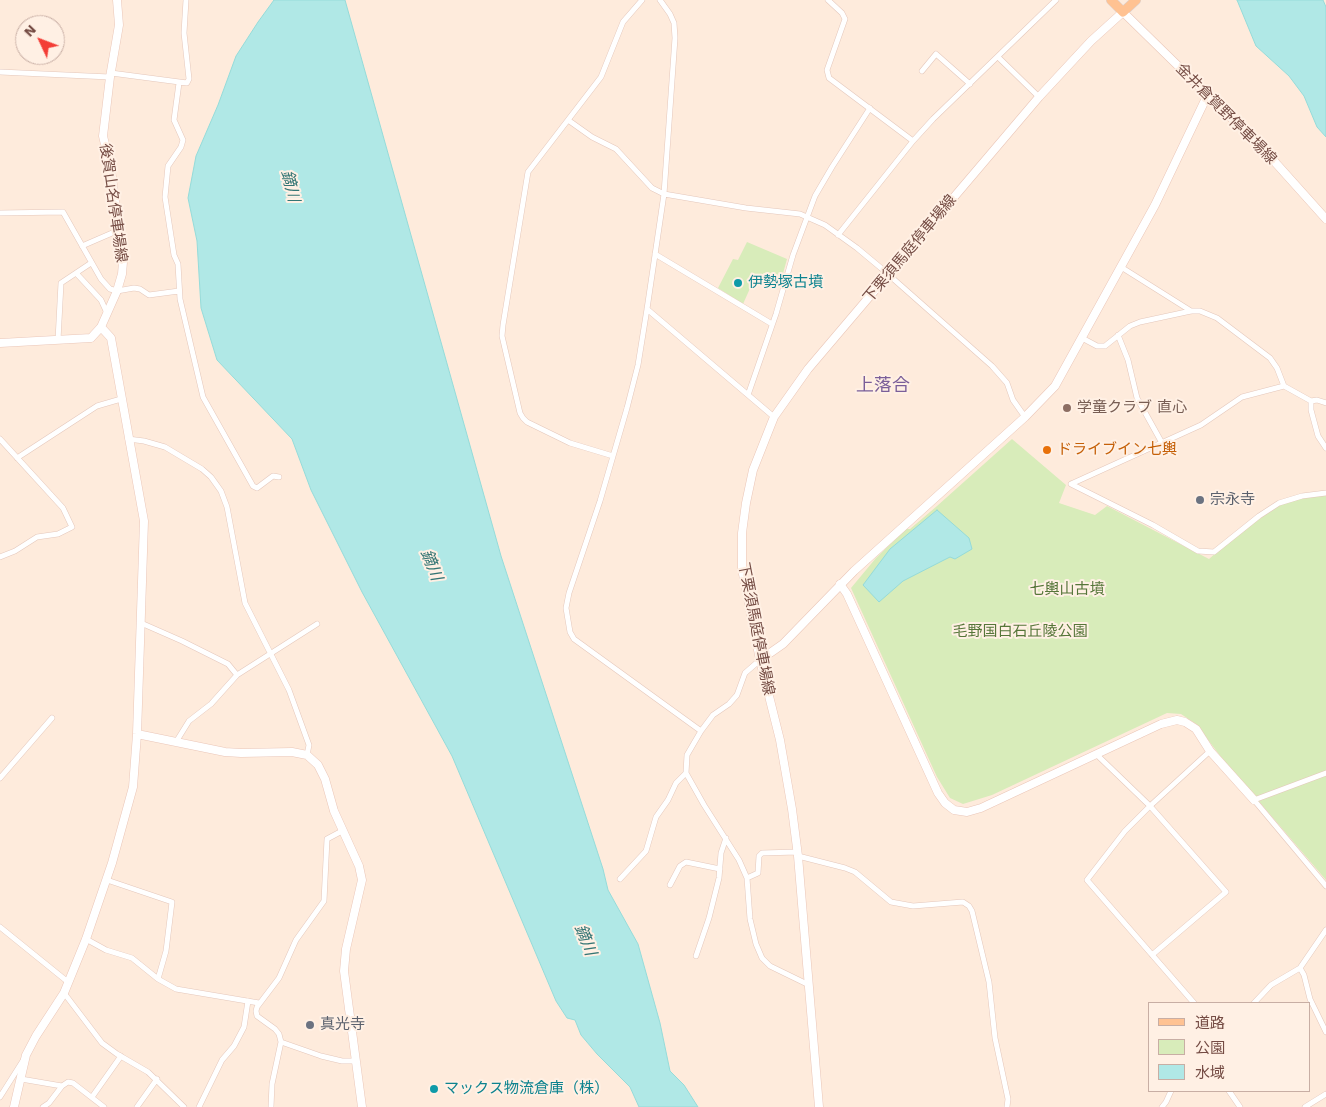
<!DOCTYPE html>
<meta charset="utf-8">
<style>
body{margin:0}
#map{position:relative;width:1326px;height:1107px;overflow:hidden;background:#feebdc;font-family:"Work Sans","Noto Sans JP",sans-serif}
canvas{display:block}
.legend{position:absolute;left:1148px;top:1002px;width:162px;height:90px;box-sizing:border-box;background:#fff0e4;border:1px solid #c8aea4;margin:0;padding:6px 9px;list-style:none;font-size:15px;color:#754c44}
.legend li{display:flex;align-items:center;gap:10px;height:25px}
.legend b{width:25px;border:1px solid #c8aea4}
.north{position:absolute;left:15px;top:15px;width:50px;height:50px;box-sizing:border-box;background:#fff0e4;border:1px solid #c8aea4;border-radius:50%;rotate:313deg;font-size:14px;font-weight:700;line-height:20px;text-align:center;color:#754c44}
.north::after{content:'';display:block;margin:auto;width:18px;height:22px;background:#f33d36;clip-path:polygon(50% 0,100% 100%,50% 72%,0 100%)}
</style>
<div id="map">
<canvas width="1326" height="1107"></canvas>
<ul class="legend">
<li><b style="height:6px;background:#ffc292"></b>道路</li>
<li><b style="height:14px;background:#d8ecba"></b>公園</li>
<li><b style="height:14px;background:#b0e8e6"></b>水域</li>
</ul>
<div class="north">N</div>
</div>
<script>
const c = document.querySelector('canvas').getContext('2d');
c.lineJoin = 'round';
function fill(path, color) {
  c.fillStyle = color;
  c.fill(path, 'evenodd');
}
function toPath(rows) {
  const path = new Path2D();
  for (const r of rows) {
    path.moveTo(r[0], r[1]);
    for (let i = 2; i < r.length; i += 2) path.lineTo(r[i], r[i + 1]);
  }
  return path;
}
function strokePath(path, color, width, dash) {
  c.strokeStyle = color;
  c.lineWidth = width;
  c.lineCap = dash ? 'butt' : 'round';
  c.setLineDash(dash || []);
  c.stroke(path);
}
function write(font, color, halo, rows, align = 'center') {
  c.font = font + ' "Work Sans","Noto Sans JP",sans-serif';
  c.lineWidth = 4;
  c.setLineDash([]);
  c.textBaseline = 'middle';
  c.strokeStyle = halo;
  c.fillStyle = color;
  for (const [text, x, y, turn = 0] of rows) {
    c.save();
    c.translate(x, y);
    c.rotate((+turn || 0) * Math.PI / 180);
    c.textAlign = isNaN(turn) ? turn : align;
    if (halo) c.strokeText(text, 0, 0);
    c.fillText(text, 0, 0);
    c.restore();
  }
}
fill(toPath([
 [747,242,787,259,779,288,756,275,743,304,718,288,733,259,738,260],
 [1012,439,1066,485,1059,503,1095,515,1107,506,1209,559,1233,538,1280,504,1302,498,1326,495,1326,880,1221,757,1196,724,1181,714,1167,713,992,795,963,804,950,798,937,777,851,588,876,558,906,529,910,529,937,506]
]), '#d8ecba');
const water = toPath([
 [274,0,345,0,501,556,603,869,608,890,638,944,660,1023,670,1071,684,1085,698,1107,639,1107,630,1087,597,1054,581,1035,575,1020,567,1018,556,1001,452,756,362,592,311,490,292,439,217,360,201,308,197,241,188,198,196,156,218,105,236,56,258,22,274,0],
 [1237,0,1323,0,1326,7,1326,137,1317,127,1304,96,1289,76,1256,46,1237,0],
 [937,510,969,538,972,549,955,559,950,557,944,560,903,581,879,602,863,585,890,549,937,510]
]);
fill(water, '#b0e8e6');
strokePath(water, '#95dbd9', 1);
const street = toPath([
 [660,0,670,14,674,23,675,38,664,194,647,309,638,365,627,408,600,501,569,593,566,608,570,632,574,639,701,731],
 [828,0,842,13,845,19,827,70,829,78,913,141],
 [998,57,1039,97],
 [922,71,936,54,970,84],
 [0,72,110,77],
 [111,73,187,83,189,79,184,33,186,0],
 [179,83,174,120,183,140,181,147,168,166,165,197,174,255,178,264,180,299,203,397,253,486,257,488,273,476,279,477],
 [568,120,592,137,616,149,652,188,664,194,746,208,800,214,825,225,857,248,881,268,992,366,1007,383,1013,400,1025,417],
 [0,213,63,212,101,279,110,289,117,291,134,288,140,289,149,295,179,291],
 [838,235,913,141,933,119,1056,0],
 [82,246,119,230],
 [655,254,772,324],
 [1121,267,1191,311],
 [76,273,101,300,107,313],
 [647,309,774,417],
 [1118,335,1128,360,1137,398,1162,443],
 [1082,338,1097,346,1105,346,1130,326,1140,322,1191,311,1200,311,1217,318,1270,358,1277,368,1284,386],
 [58,340,61,283,91,263],
 [748,395,776,314,793,255,815,196,832,167,870,108],
 [1311,401,1311,410,1318,436,1326,448],
 [0,439,63,508,72,527,58,534,37,537,15,551,0,557],
 [128,439,144,441,165,447,202,469,211,477,221,491,227,507,245,603,289,690,309,745,307,755],
 [613,456,570,443,527,422,523,418,520,413,502,336,503,325,528,172,601,77,623,22,642,0],
 [17,458,97,406,121,399],
 [1071,484,1153,525,1198,551,1214,552,1259,516,1279,503,1302,496,1326,493],
 [1071,484,1201,425,1242,397,1284,386,1311,401,1317,400,1326,403],
 [141,623,182,641,228,664,237,675],
 [760,660,745,673,737,695,729,704,713,715,701,731,687,755,686,773,704,805,739,860,747,878,750,919,756,944,762,958,770,966,807,984],
 [176,742,189,721,211,704,237,675,317,624],
 [1096,754,1150,806,1226,892,1152,955],
 [1326,773,1254,800,1326,886],
 [0,778,52,718],
 [798,856,845,868,855,872,891,902,913,906,963,902,969,906,972,911,989,982,995,1038,1008,1099,1007,1107],
 [747,878,758,873,759,856,762,853,797,852],
 [620,879,646,851,656,817,668,800,676,783,686,773],
 [107,880,172,902,166,951,158,979],
 [670,885,680,866,686,862,720,869],
 [0,927,68,982],
 [86,939,106,950,132,958,158,979,176,989,259,1003],
 [696,956,709,918,719,878,721,853,726,838],
 [1300,968,1304,975,1310,999,1326,1032],
 [64,993,102,1043,117,1054,148,1072,184,1107],
 [1194,1003,1087,880,1125,831,1150,806,1210,751],
 [1254,1003,1271,985,1300,968,1326,930],
 [281,1042,321,1056,342,1061,355,1061],
 [21,1079,62,1086],
 [1229,1091,1240,1107],
 [0,1097,24,1059],
 [92,1097,121,1056],
 [43,1107,49,1103,62,1086,68,1082,73,1083,104,1107],
 [137,1107,157,1079],
 [199,1107,222,1060,234,1046,244,1027,248,1001],
 [271,1107,272,1084,281,1042,279,1034,275,1029,257,1016,256,1011,257,1007,279,978,296,940,324,901,327,839,342,831],
 [1162,1107,1166,1102,1171,1091],
 [1305,1107,1326,1094]
]);
const secondary = toPath([
 [0,343,91,338,101,327,117,291,122,274,123,262,111,170,103,136,110,77,119,25,117,0],
 [840,584,847,594,938,793,945,803,954,810,967,812,981,808,1161,724,1177,720,1185,722,1196,729,1210,751,1254,800],
 [760,660,783,644,854,571,1025,417,1055,386,1155,205,1208,94],
 [137,734,225,752,241,753,292,752,307,755,318,765,325,779,334,811,359,866,362,880,346,949,344,971,362,1107],
 [14,1107,26,1055,36,1036,64,993,86,939,112,863,133,787,137,734,144,521,111,338,101,327],
 [819,1107,798,856,792,809,780,740,760,660,742,569,742,533,746,503,753,470,774,417,808,369,1039,97,1091,41,1123,12,1265,151,1326,219]
]);
const primary = toPath([
 [1111,0,1123,12,1136,0]
]);
strokePath(street, '#e4c7bb', 6);
strokePath(secondary, '#eac6b8', 9);
strokePath(primary, '#dbd0ce', 10);
strokePath(street, '#fff', 5);
strokePath(secondary, '#fff', 8);
strokePath(primary, '#ffc292', 9);
for (const [x, y, r, color] of [
 [738,283,5,"#0f9aa8"],
 [1067,408,5,"#8d6e63"],
 [1047,450,5,"#e8710a"],
 [1200,500,5,"#6b7280"],
 [310,1025,5,"#6b7280"],
 [434,1089,5,"#0f9aa8"]
]) {
  const dot = new Path2D();
  dot.arc(x, y, r, 0, 2 * Math.PI);
  c.fillStyle = color;
  c.fill(dot);
  strokePath(dot, '#fff0e4', 2);
}
write('15px', '#754c44', '#fff0e4', [
 ["金井倉賀野停車場線",1226,114,45],
 ["後賀山名停車場線",113,203,82],
 ["下栗須馬庭停車場線",910,249,-50],
 ["下栗須馬庭停車場線",756,629,79]
]);
write('15px', '#0d838f', '#fff0e4', [
 ["伊勢塚古墳",748,283],
 ["マックス物流倉庫（株）",444,1089]
], 'left');
write('15px', '#785e54', '#fff0e4', [
 ["学童クラブ 直心",1077,408]
], 'left');
write('15px', '#c56008', '#fff0e4', [
 ["ドライブイン七輿",1057,450]
], 'left');
write('15px', '#5b616d', '#fff0e4', [
 ["宗永寺",1210,500],
 ["真光寺",320,1025]
], 'left');
write('15px', '#567639', '#fff0e4', [
 ["七輿山古墳",1067,590],
 ["毛野国白石丘陵公園",1020,632]
]);
write('italic 16px', '#347574', '#fff0e4', [
 ["鏑川",290,186,76],
 ["鏑川",431,565,68],
 ["鏑川",585,940,68]
]);
write('18px', '#7a5e99', '#fff0e4', [
 ["上落合",883,386]
]);
</script>
